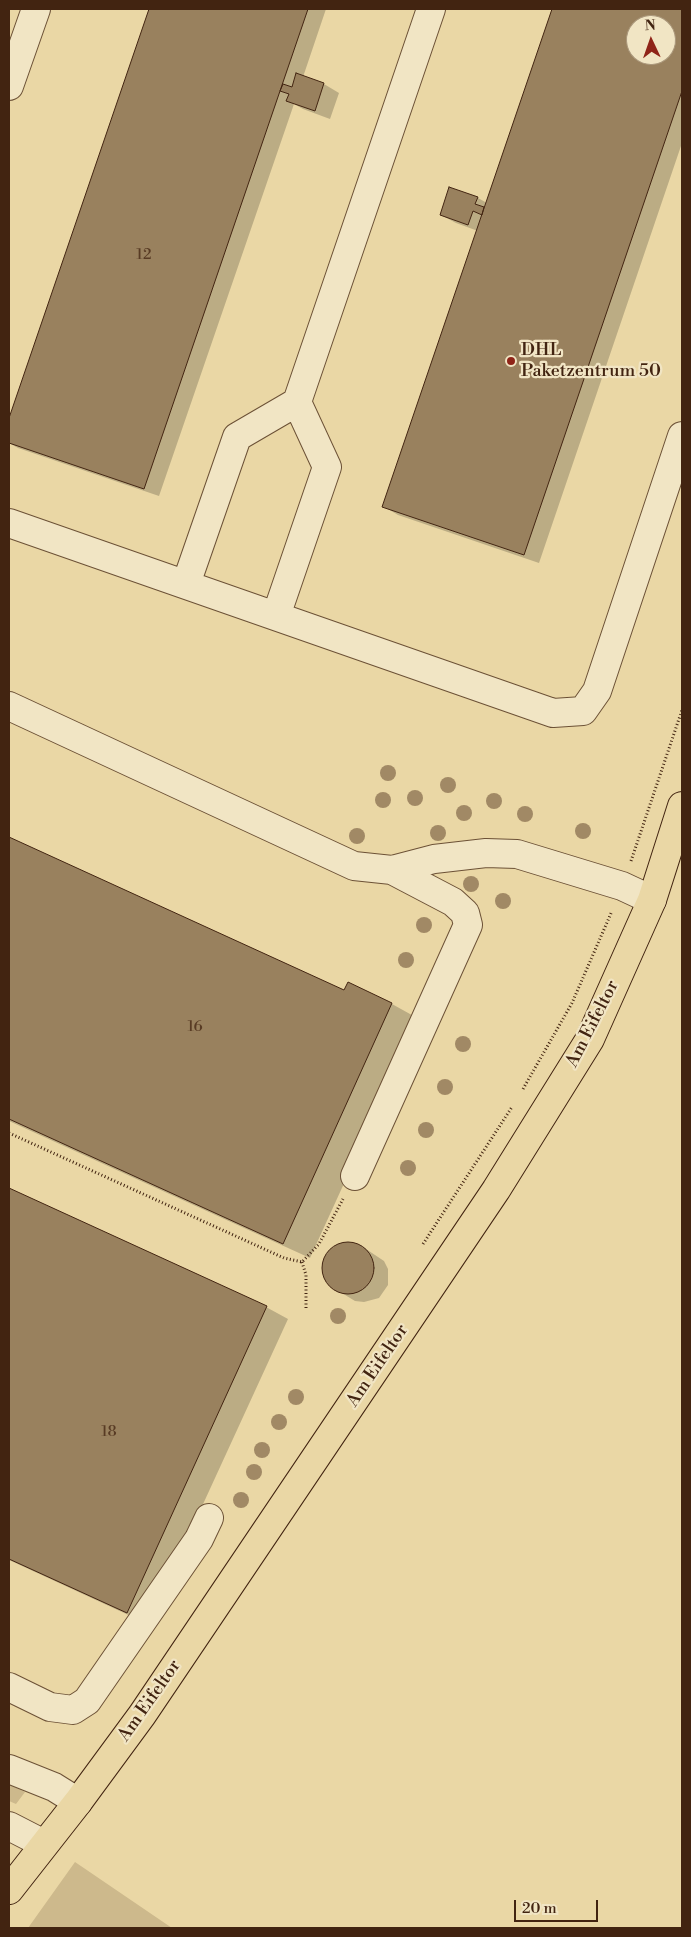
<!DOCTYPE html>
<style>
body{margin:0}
#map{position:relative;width:691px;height:1937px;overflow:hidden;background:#ead7a5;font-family:"Libre Bodoni",serif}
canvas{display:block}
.frame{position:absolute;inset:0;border:10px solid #422411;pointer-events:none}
.north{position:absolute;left:626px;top:15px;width:50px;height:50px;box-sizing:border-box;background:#f1e5c4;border:1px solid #ab987c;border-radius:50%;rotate:357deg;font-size:14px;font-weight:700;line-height:20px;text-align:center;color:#422411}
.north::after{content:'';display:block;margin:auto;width:18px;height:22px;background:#8f2418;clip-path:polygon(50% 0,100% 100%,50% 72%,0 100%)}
.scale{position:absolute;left:514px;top:1900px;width:84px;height:22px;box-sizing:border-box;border:2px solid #422411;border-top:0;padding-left:6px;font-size:15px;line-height:18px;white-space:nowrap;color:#422411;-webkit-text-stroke:4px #f1e5c4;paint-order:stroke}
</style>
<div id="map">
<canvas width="691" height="1937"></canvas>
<div class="frame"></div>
<div class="north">N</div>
<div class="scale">20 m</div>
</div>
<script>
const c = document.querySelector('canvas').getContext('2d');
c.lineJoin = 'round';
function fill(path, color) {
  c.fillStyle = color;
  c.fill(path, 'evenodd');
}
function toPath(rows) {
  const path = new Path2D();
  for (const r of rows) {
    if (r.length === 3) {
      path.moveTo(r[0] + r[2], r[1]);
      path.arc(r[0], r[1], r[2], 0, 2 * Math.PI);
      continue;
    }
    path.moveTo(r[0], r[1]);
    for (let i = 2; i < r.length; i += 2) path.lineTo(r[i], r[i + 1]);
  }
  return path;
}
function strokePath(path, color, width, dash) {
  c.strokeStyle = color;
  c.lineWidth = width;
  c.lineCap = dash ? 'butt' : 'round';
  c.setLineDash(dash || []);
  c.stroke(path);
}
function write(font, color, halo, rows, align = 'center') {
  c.font = font + ' "Libre Bodoni",serif';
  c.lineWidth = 4.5;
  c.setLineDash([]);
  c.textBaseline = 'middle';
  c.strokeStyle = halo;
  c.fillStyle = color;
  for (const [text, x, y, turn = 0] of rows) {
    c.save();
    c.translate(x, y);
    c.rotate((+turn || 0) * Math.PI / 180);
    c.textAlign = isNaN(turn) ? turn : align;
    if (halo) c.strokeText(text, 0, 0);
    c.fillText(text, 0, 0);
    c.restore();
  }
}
fill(toPath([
 [9,1784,25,1792,16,1804,9,1801],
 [75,1862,172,1928,28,1928]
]), '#cdb98c');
fill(toPath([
 [150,9,326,9,303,77,324,84,339,93,330,119,303,109,294,104,159,496,18,448,9,443,9,422],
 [554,9,682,9,682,143,539,563,398,515,383,506,478,231,456,223,441,215,478,198,487,203],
 [636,25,666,25,666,55,636,55],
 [9,839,345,992,348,984,392,1004,419,1019,310,1258,9,1121],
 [9,1190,266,1307,288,1319,148,1624,9,1560],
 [347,1242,363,1247,384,1261,388,1269,388,1285,379,1298,364,1302,355,1301,332,1287,326,1280,323,1272,323,1263,326,1255,332,1248]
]), '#0003');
const building = toPath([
 [149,9,308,9,144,489,9,443,9,418,149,9],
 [552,9,682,9,682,91,524,555,382,507,552,9],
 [636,25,666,25,666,55,636,55,636,25],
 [296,73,324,83,315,111,286,101,289,94,280,91,283,84,292,87,296,73],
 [449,187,478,197,475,204,484,207,482,215,473,211,468,225,440,215,449,187],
 [9,837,344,990,348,982,392,1003,283,1244,9,1119,9,837],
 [9,1188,267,1306,127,1613,9,1559,9,1188],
 [348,1268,26]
]);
fill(building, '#99815e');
strokePath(building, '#422411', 1);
const minor = toPath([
 [9,86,36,9],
 [9,523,553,713,583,711,597,691,682,436],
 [186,584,237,437,297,402,431,9],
 [276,616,327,467,297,402],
 [9,706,354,866,392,870,434,859,486,853,517,854,622,886,652,900],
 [355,1176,468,925,465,913,453,902,392,870],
 [9,1687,50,1707,73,1710,87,1701,199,1539,209,1518],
 [9,1769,54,1787,78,1802],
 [9,1826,44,1844]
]);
const major = toPath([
 [9,1890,78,1802,142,1715,496,1190,590,1039,652,900,682,806]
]);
strokePath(minor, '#6c5136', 30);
strokePath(major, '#422411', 30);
strokePath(toPath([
 [631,861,682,710],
 [523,1089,572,1003,612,911],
 [9,1133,284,1258,302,1262,319,1244,343,1199],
 [423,1244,512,1107],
 [302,1262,306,1275,306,1310]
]), '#422411', 3, [1, 2.5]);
strokePath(minor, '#f1e5c4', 28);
strokePath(major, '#ead7a5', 28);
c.fillStyle = '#a18965';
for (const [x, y] of [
 [388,773],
 [448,785],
 [415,798],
 [383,800],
 [494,801],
 [464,813],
 [525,814],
 [583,831],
 [438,833],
 [357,836],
 [471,884],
 [503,901],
 [424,925],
 [406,960],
 [463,1044],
 [445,1087],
 [426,1130],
 [408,1168],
 [338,1316],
 [296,1397],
 [279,1422],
 [262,1450],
 [254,1472],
 [241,1500]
]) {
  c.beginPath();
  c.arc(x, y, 8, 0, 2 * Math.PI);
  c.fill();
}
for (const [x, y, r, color] of [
 [511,361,5,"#8f2418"]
]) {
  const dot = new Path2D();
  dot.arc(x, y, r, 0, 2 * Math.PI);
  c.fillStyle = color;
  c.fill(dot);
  strokePath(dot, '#f1e5c4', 2);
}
write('15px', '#583b24', null, [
 ["12",144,255],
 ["16",195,1027],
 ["18",109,1432]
]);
write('18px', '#422411', '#f1e5c4', [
 ["DHL",521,351],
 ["Paketzentrum 50",521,372]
], 'left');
write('18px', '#422411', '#f1e5c4', [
 ["Am Eifeltor",593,1024,-63],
 ["Am Eifeltor",378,1366,-56],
 ["Am Eifeltor",150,1701,-55]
]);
</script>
